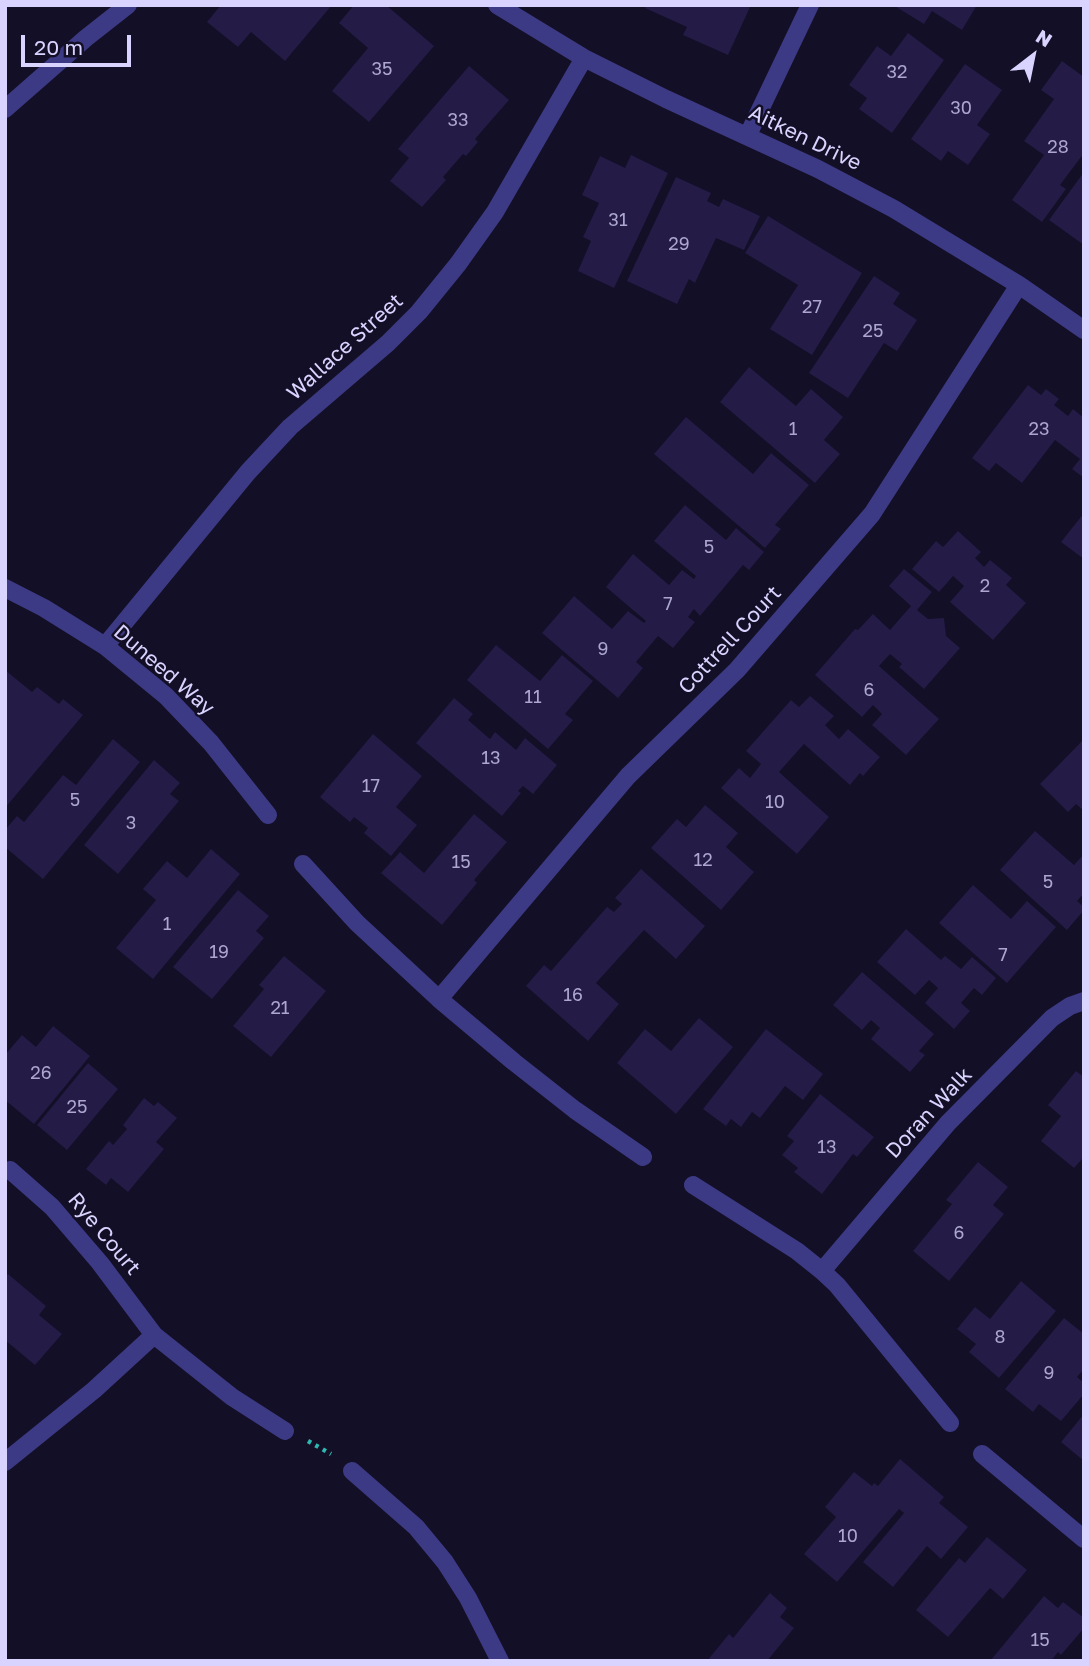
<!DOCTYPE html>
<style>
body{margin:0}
#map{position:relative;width:1089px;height:1666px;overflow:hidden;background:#130f26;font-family:"Golos Text",sans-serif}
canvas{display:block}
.frame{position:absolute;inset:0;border:7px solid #d9d4ff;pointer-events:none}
.north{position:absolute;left:998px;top:21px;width:70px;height:70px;-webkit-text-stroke:5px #130f26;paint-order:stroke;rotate:32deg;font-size:19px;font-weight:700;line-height:28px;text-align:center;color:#d9d4ff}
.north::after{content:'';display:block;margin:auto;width:24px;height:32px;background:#d9d4ff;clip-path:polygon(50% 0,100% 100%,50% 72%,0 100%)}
.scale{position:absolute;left:21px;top:35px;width:110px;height:32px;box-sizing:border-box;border:4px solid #d9d4ff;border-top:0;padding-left:9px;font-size:21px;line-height:24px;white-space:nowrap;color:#d9d4ff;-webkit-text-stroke:5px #130f26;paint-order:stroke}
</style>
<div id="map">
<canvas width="1089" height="1666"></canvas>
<div class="frame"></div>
<div class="north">N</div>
<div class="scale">20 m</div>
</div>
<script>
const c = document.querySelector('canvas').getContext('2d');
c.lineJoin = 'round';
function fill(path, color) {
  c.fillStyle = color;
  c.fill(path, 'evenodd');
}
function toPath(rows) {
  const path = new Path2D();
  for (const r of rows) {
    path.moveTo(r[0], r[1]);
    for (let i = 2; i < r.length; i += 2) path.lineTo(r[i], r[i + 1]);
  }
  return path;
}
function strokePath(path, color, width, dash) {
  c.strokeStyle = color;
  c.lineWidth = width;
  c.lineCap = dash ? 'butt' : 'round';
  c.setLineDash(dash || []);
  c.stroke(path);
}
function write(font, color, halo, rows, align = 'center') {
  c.font = font + ' "Golos Text",sans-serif';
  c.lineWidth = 5;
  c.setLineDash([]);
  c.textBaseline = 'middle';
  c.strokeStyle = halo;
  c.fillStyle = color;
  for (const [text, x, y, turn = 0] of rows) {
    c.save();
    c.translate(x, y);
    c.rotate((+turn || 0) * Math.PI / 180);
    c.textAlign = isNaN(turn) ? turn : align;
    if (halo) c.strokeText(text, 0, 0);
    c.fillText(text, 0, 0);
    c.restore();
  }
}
fill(toPath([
 [221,5,332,5,285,61,251,32,238,47,207,22],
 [354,5,386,5,434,46,369,122,332,91,368,48,339,23],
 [647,5,751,5,728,55,683,35,687,27,645,8],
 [893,5,977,5,962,30,932,11,924,24],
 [908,33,944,60,892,133,859,109,867,98,849,85,877,46,891,56],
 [1062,61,1084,77,1084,153,1060,185,1066,189,1042,222,1012,200,1044,155,1024,141,1054,99,1041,90],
 [965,64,1002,90,977,125,990,134,968,165,948,151,941,161,911,139],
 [469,66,509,100,475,139,478,142,466,156,463,154,443,177,446,180,422,207,390,181,409,158,398,149],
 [631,155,668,173,614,288,578,271,591,241,583,237,599,203,582,195,600,156,625,168],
 [1084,172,1084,245,1049,220],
 [676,177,711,193,707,201,719,207,723,199,760,216,744,250,716,238,695,283,689,279,677,304,627,281],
 [768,216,862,273,812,355,770,329,798,285,745,253],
 [874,276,900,293,893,304,917,320,897,351,884,343,848,398,809,373],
 [749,367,796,406,811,389,843,417,824,440,840,454,815,483,720,402],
 [1028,385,1041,395,1046,389,1059,399,1054,405,1068,416,1073,409,1084,418,1084,478,1072,469,1080,459,1055,440,1022,483,996,463,989,471,972,458],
 [686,417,753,474,771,453,809,485,775,525,781,529,765,548,654,454],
 [685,505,726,540,736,528,764,552,749,570,743,565,700,616,694,609,688,617,695,622,673,648,658,636,636,662,643,668,618,698,542,633,574,596,612,629,628,611,644,623,646,621,606,587,633,554,669,585,682,570,694,579,696,576,654,541],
 [1084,513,1084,559,1061,542],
 [958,531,981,552,975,558,984,567,990,560,1012,578,1006,585,1026,603,993,640,950,602,964,586,953,576,939,592,912,569,936,541,943,547],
 [904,569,932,592,917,610,928,619,944,618,946,636,960,648,924,689,899,667,902,664,890,654,879,666,939,719,906,755,872,725,882,714,873,705,862,717,815,675,855,629,858,630,873,614,890,630,911,606,889,586],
 [496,645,540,681,562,655,593,681,565,714,573,720,548,749,467,680],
 [5,670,32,692,37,687,59,704,63,699,83,715,5,808],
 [810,696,834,716,825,725,839,739,848,729,880,757,863,776,860,773,850,785,804,744,779,772,829,817,797,854,721,788,739,768,750,778,761,764,746,751,791,700,799,707],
 [454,698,473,714,468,720,490,739,495,732,516,750,525,738,557,765,533,794,523,786,518,791,521,793,502,816,416,743],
 [373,734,422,776,396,807,417,825,391,856,364,833,368,828,354,817,350,822,320,797],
 [113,739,140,762,43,879,5,847,5,830,17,816,24,822,63,775,76,785],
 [1084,739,1084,811,1076,804,1068,812,1040,784],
 [154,760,180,783,170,794,179,801,118,874,84,845],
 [705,805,738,833,726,847,754,872,721,910,651,848,677,819,686,827],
 [474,814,507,842,474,880,477,883,442,925,381,873,400,852,424,873],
 [1035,831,1074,865,1084,854,1084,893,1077,901,1084,907,1084,910,1067,930,1000,870],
 [211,849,240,874,153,979,116,948,156,900,143,889,167,861,187,878],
 [641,869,705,926,676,959,644,930,596,983,619,1004,588,1041,526,986,544,965,551,971,607,907,614,912,622,904,615,898],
 [973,885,1011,919,1027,901,1056,927,1007,983,939,923],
 [238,890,269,916,256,931,264,938,212,999,173,967],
 [906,929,941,960,945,956,961,969,972,957,996,978,982,995,974,988,961,1003,970,1011,954,1029,925,1003,938,988,929,980,915,995,877,962],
 [284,956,326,991,271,1057,233,1026,264,989,259,985],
 [862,972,934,1034,919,1051,925,1055,910,1072,871,1039,880,1028,871,1020,862,1030,833,1005],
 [699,1018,733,1047,676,1114,617,1063,645,1029,671,1051],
 [53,1026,90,1056,34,1124,5,1100,5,1055,22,1035,36,1047],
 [766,1029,823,1074,803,1100,785,1086,760,1118,752,1112,741,1127,731,1119,726,1126,703,1109],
 [88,1063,118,1089,67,1150,37,1125],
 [1076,1071,1084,1077,1084,1157,1074,1168,1041,1141,1061,1116,1048,1105],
 [820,1094,874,1137,857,1157,853,1154,822,1194,794,1172,798,1168,782,1155,794,1141,787,1136],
 [144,1098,154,1106,158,1102,177,1118,156,1142,164,1149,128,1192,111,1178,106,1185,86,1169,109,1141,113,1145,127,1129,123,1125],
 [978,1162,1008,1187,993,1205,1004,1214,949,1281,913,1251,952,1204,946,1200],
 [8,1274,46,1306,39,1315,62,1334,35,1365,5,1340,5,1278],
 [1021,1281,1056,1311,999,1378,969,1352,976,1344,957,1329,975,1307,990,1319],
 [1064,1318,1084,1334,1084,1369,1077,1377,1084,1383,1084,1394,1061,1421,1039,1404,1033,1412,1005,1389],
 [1084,1414,1084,1461,1061,1442],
 [900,1459,944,1497,939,1503,968,1527,941,1559,927,1546,893,1587,863,1562,904,1513,899,1509,837,1582,804,1554,836,1517,825,1507,854,1472,872,1486,874,1483,878,1486],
 [987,1537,1027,1570,1003,1599,990,1588,948,1637,916,1610,959,1558,965,1563],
 [770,1593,787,1608,780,1617,794,1628,767,1661,707,1661,729,1634,733,1638],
 [1044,1596,1058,1608,1063,1602,1084,1618,1084,1628,1061,1655,1058,1652,1051,1661,990,1661]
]), '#241b47');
strokePath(toPath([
 [308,1441,331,1454]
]), '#2fb8b0', 4.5, [3.5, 5]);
strokePath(toPath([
 [497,5,584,58,666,99,818,169,894,209,1019,285,1084,330],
 [5,109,86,38,128,5],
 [748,135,810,5],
 [5,588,44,608,105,646,166,696,211,743,268,815],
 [105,646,248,472,290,427,388,343,419,312,458,264,495,212,584,58],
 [303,864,357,923,439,999,514,1062,575,1110,643,1157],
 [439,999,628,776,737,670,872,514,1019,285],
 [10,1170,52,1207,100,1263,154,1335,232,1397,285,1431],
 [693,1185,797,1251,822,1271,837,1285,950,1423],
 [822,1271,948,1123,1052,1018,1070,1006,1084,1001],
 [982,1454,1084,1539],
 [5,1462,94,1390,154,1335],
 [352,1471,416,1527,445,1562,468,1598,500,1661]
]), '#3d3a85', 18);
write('18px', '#aca6d1', null, [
 ["35",382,69],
 ["32",897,72],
 ["30",961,108],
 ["33",458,120],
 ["28",1058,147],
 ["31",618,220],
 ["29",679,244],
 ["27",812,307],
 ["25",873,331],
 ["1",793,429],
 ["23",1039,429],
 ["5",709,547],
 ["2",985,586],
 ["7",668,604],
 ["9",603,649],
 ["6",869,690],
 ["11",533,697],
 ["13",491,758],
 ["17",371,786],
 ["5",75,800],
 ["10",775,802],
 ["3",131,823],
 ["12",703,860],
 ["15",461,862],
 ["5",1048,882],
 ["1",167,924],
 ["19",219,952],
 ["7",1003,955],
 ["16",573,995],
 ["21",280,1008],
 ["26",41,1073],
 ["25",77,1107],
 ["13",827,1147],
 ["6",959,1233],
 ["8",1000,1337],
 ["9",1049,1373],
 ["10",848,1536],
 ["15",1040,1640]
]);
write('21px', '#d9d4ff', '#130f26', [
 ["Aitken Drive",805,138,26],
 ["Wallace Street",345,347,-42],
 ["Cottrell Court",730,640,-47],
 ["Duneed Way",164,670,41],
 ["Doran Walk",929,1113,-47],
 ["Rye Court",104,1234,50]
]);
</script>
